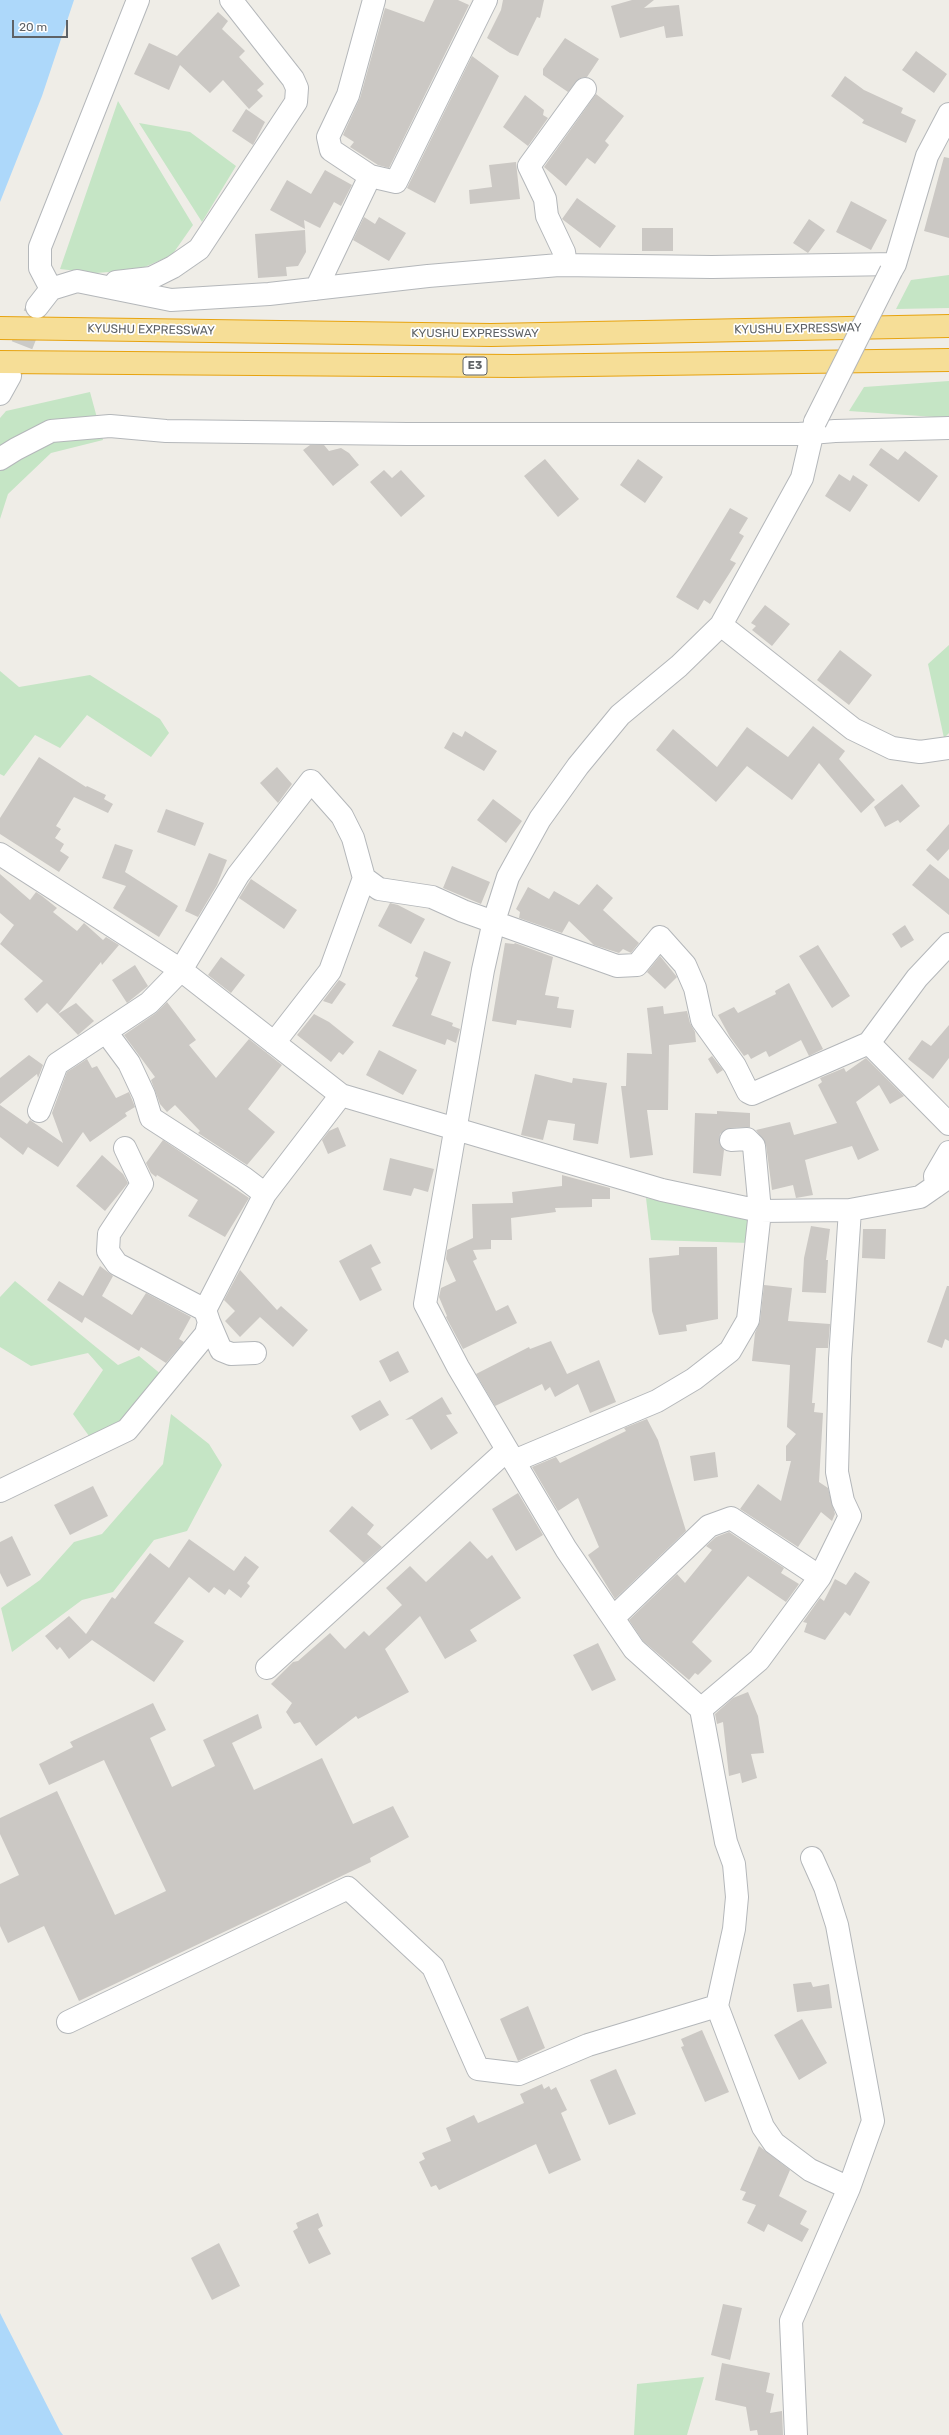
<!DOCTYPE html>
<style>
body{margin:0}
#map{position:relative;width:949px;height:2435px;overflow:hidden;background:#efede7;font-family:Rubik,sans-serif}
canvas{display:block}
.scale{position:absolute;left:12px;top:20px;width:56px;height:18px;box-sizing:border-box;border:2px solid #5e6266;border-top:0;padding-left:5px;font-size:12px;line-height:14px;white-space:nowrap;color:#5e6266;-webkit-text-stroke:3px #fff;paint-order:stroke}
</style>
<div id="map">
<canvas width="949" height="2435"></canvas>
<div class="scale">20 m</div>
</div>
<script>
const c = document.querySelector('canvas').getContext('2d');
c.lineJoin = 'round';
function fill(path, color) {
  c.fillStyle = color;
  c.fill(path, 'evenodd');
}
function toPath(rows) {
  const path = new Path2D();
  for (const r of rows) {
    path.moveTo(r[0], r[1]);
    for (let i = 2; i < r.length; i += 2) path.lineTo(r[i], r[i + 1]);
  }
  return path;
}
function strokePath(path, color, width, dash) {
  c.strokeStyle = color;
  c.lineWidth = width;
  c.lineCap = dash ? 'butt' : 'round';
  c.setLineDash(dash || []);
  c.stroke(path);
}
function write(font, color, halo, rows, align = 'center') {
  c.font = font + ' Rubik,sans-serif';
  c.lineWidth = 3.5;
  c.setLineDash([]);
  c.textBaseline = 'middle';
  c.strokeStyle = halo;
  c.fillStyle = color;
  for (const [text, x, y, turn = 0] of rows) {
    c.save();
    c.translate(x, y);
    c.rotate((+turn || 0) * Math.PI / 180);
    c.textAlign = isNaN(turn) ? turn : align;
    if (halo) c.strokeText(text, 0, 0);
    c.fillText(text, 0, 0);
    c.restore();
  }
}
fill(toPath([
 [118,101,193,225,172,255,138,270,95,273,60,269],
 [139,123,190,132,236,166,202,222],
 [949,275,949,308,896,309,911,280],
 [949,381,949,418,849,411,864,387],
 [90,392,103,440,51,453,8,494,0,519,0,418,6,411],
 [949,645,949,733,944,738,928,664],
 [0,671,19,687,90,675,160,719,169,733,151,757,87,715,60,748,35,735,4,776,0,774],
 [646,1198,752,1220,750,1243,651,1240],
 [15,1281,118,1365,139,1356,162,1375,117,1426,89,1436,73,1414,103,1370,88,1353,31,1366,0,1347,0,1297],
 [171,1414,209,1444,222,1465,187,1531,154,1540,113,1592,82,1600,12,1652,1,1608,40,1580,74,1542,102,1534,163,1464],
 [704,2377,687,2435,634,2435,637,2384]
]), '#c5e5c5');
fill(toPath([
 [0,0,74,0,42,96,0,202],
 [0,2313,60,2431,63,2435,0,2435]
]), '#add8fa');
fill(toPath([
 [434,0,458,0,469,5,389,168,378,165,350,147,354,142,343,135,360,98,385,8,424,22],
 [503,0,544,0,540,18,537,17,518,56,510,53,487,38,501,10],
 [632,0,654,0,644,8,679,5,683,36,666,38,664,26,620,38,611,6],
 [218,12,228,21,222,29,245,51,239,57,264,84,257,90,263,96,249,109,223,80,210,93,180,65,169,90,134,74,149,43,177,56],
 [565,38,599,59,587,77,580,78,568,92,543,75,543,69],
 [916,51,947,74,934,93,902,70],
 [472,56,499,76,435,203,407,188],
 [845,76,864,90,903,108,901,113,916,120,906,143,862,123,864,120,831,96],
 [596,94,624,116,605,141,609,145,595,164,587,158,566,186,544,167],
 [525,95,544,110,543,115,548,118,528,146,503,127],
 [246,109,265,122,253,145,232,131],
 [944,157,949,158,949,238,924,231],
 [516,162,520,199,470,204,469,190,492,187,489,165],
 [325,170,352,185,341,206,334,202,320,228,304,220,305,229,270,210,287,180,311,194],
 [577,198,616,226,600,248,562,219],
 [851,201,887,220,871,250,836,232],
 [364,217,375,224,379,217,406,233,389,261,353,240],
 [809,219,825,230,808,253,793,243],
 [642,228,673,228,673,251,642,251],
 [305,230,306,252,298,266,286,267,287,276,258,278,255,234],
 [310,445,324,445,329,451,341,448,349,453,359,465,333,486,303,450],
 [881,448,898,460,905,451,938,476,919,502,869,465],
 [545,459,579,499,558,517,524,476],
 [638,459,663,477,645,503,620,485],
 [384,470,392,478,401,470,425,496,401,517,370,482],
 [839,474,850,481,853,475,868,485,850,512,825,496],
 [730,508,748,518,739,533,744,536,730,560,736,563,710,604,704,600,698,610,676,597],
 [765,605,790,624,772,646,752,630,756,626,751,623],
 [840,650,872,675,849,705,817,680],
 [813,726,845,751,839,759,875,800,861,813,819,763,792,800,747,766,716,802,656,750,673,729,717,767,747,727,788,757],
 [465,731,497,751,484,771,444,748,453,732,462,737],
 [39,757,86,787,87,786,106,795,104,799,113,804,108,813,74,797,56,826,61,829,55,838,64,844,60,851,69,857,59,872,0,834,0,818],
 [277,767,292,784,278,803,260,783],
 [902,784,920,806,900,823,898,820,885,827,874,807],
 [493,799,522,821,506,843,477,820],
 [166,809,204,823,195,846,157,832],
 [949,824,949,849,938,861,926,850],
 [115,844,133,850,125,872,178,906,159,937,113,908,126,886,102,878],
 [209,853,227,860,217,885,198,917,185,911],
 [930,864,949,879,949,915,912,885],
 [452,866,490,882,481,904,443,888],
 [0,874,30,900,36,892,42,896,57,908,53,912,77,931,84,923,103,940,106,937,119,945,102,965,101,962,58,1014,47,1003,37,1013,24,999,43,981,0,944,14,925,0,913],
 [251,879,297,910,284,929,239,898],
 [597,884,613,898,603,910,639,943,631,953,623,949,619,953,594,945,569,921,562,933,519,918,520,912,516,909,528,887,549,899,554,891,579,905],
 [390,903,398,905,425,919,411,944,378,926],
 [905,925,914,940,901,948,892,934],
 [505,943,514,944,515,943,553,957,545,995,559,997,557,1008,574,1010,571,1028,517,1020,516,1025,492,1021],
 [818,945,850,996,832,1008,799,956],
 [424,951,451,962,431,1015,453,1023,452,1026,460,1029,456,1043,447,1039,445,1045,392,1026,418,978,415,976],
 [660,956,677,977,665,989,647,972],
 [221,957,245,975,231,993,208,975],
 [135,965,148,986,127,1003,112,980],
 [339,980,346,984,332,1004,323,1001],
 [789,983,823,1049,809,1056,801,1040,769,1057,766,1051,751,1059,748,1054,744,1056,730,1037,718,1015,734,1007,738,1013,776,994,775,991],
 [167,1002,196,1040,189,1045,216,1078,249,1039,282,1065,248,1109,275,1132,247,1165,198,1133,200,1131,175,1105,167,1112,160,1104,151,1080,155,1077,124,1035,156,1013],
 [76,1003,94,1021,78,1035,58,1014],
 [663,1006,664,1014,687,1011,690,1023,695,1032,696,1042,669,1045,668,1110,647,1110,653,1155,630,1158,621,1086,626,1086,627,1053,652,1054,647,1008],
 [314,1014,329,1022,354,1042,343,1055,339,1052,331,1062,297,1035],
 [949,1025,949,1058,933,1079,908,1059,922,1040,931,1046],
 [379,1050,417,1070,403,1095,366,1075],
 [29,1055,43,1065,38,1078,37,1074,0,1104,0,1078],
 [712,1056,723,1070,717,1074,708,1059],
 [866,1058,904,1096,890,1104,879,1085,856,1102,879,1150,858,1160,852,1146,805,1160,813,1195,796,1198,793,1185,772,1190,766,1145,756,1130,790,1122,794,1135,837,1123,818,1085,822,1082,820,1078,844,1068,846,1072],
 [87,1059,92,1068,97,1066,116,1098,129,1092,135,1107,125,1113,127,1116,90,1142,83,1132,58,1167,28,1147,23,1155,0,1137,0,1105,27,1124,30,1120,63,1143,52,1113,67,1072],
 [535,1074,572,1083,573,1078,607,1083,598,1144,573,1140,575,1124,548,1120,543,1140,521,1135],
 [717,1111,750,1113,750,1127,730,1128,720,1134,719,1141,724,1150,721,1176,693,1173,695,1113,717,1114],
 [338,1127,346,1146,328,1154,322,1140,329,1131],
 [163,1140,249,1198,225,1237,188,1216,198,1200,157,1175,156,1177,151,1173,146,1163],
 [102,1155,123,1174,128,1183,105,1211,76,1186],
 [390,1158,434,1169,428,1192,414,1188,411,1196,383,1190],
 [562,1175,610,1188,610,1199,592,1199,592,1207,555,1208,556,1212,511,1218,512,1240,491,1240,491,1249,473,1250,477,1259,473,1261,496,1311,508,1305,517,1323,463,1349,446,1317,447,1316,439,1297,441,1288,456,1281,446,1259,447,1250,473,1238,472,1204,513,1203,512,1192,562,1186],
 [811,1226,830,1229,826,1260,828,1260,826,1293,802,1292,804,1258],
 [863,1229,886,1229,885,1259,862,1258],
 [371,1244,381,1263,371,1268,382,1290,360,1301,339,1261],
 [679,1247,717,1247,718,1319,686,1325,687,1331,659,1335,652,1311,649,1258,679,1255],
 [100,1266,113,1276,102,1296,132,1315,146,1293,191,1317,179,1339,184,1342,166,1363,141,1347,139,1351,85,1317,82,1323,47,1300,59,1281,83,1296],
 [240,1270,277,1310,281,1306,308,1330,293,1347,260,1317,240,1337,225,1321,235,1311,224,1300],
 [764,1285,792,1288,788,1321,830,1324,828,1348,816,1348,812,1403,815,1403,814,1412,823,1413,819,1482,828,1488,835,1514,832,1521,821,1512,798,1547,740,1509,758,1484,781,1501,791,1461,786,1461,786,1446,796,1434,787,1427,790,1365,752,1361,755,1333,760,1321],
 [947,1286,949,1286,949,1341,945,1339,942,1348,927,1342],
 [551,1341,567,1374,599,1360,616,1402,590,1413,578,1384,555,1397,550,1387,545,1391,542,1384,495,1406,476,1374,529,1347,530,1349],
 [398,1351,409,1372,390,1382,379,1361],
 [442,1397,452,1414,446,1415,458,1433,431,1450,412,1419,405,1420],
 [380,1400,389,1415,360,1431,351,1416],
 [647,1419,658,1440,686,1531,615,1599,588,1555,599,1547,578,1498,558,1511,532,1467,556,1457,560,1463,626,1431,624,1428],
 [715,1452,718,1477,694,1481,690,1456],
 [93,1486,108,1516,70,1535,54,1505],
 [518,1493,543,1535,516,1551,492,1509],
 [352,1506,374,1525,367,1534,382,1547,364,1563,329,1531],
 [729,1532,784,1568,781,1573,799,1584,786,1602,748,1576,692,1642,712,1661,698,1675,695,1673,689,1680,643,1641,629,1620,677,1574,685,1583,712,1550,706,1546,716,1537],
 [12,1536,31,1575,7,1587,0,1573,0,1542],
 [189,1539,234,1571,245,1556,259,1567,247,1583,250,1586,241,1598,229,1589,225,1595,214,1587,209,1593,189,1577,154,1623,184,1641,154,1682,92,1640,69,1659,60,1647,57,1650,45,1636,69,1616,86,1634,112,1597,115,1599,150,1553,169,1568],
 [470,1541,487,1559,492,1555,521,1598,470,1630,477,1641,445,1659,420,1616,385,1649,409,1692,358,1719,356,1716,316,1746,300,1722,294,1724,286,1712,292,1703,271,1684,293,1662,298,1661,330,1633,345,1649,364,1631,369,1636,402,1605,386,1588,410,1566,426,1582],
 [855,1572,870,1582,850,1616,845,1612,825,1640,804,1632,807,1623,803,1622,820,1598,824,1601,835,1579,846,1585],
 [598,1643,616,1680,592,1691,573,1655],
 [748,1692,758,1716,764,1753,751,1754,757,1778,742,1783,740,1773,729,1776,723,1722,717,1724,715,1714,733,1698],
 [153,1703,166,1730,150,1738,172,1787,215,1766,203,1740,258,1714,262,1728,232,1743,254,1790,322,1758,353,1824,393,1806,409,1837,370,1858,371,1862,79,2001,44,1926,8,1943,0,1926,0,1884,19,1875,0,1834,0,1818,57,1791,115,1915,166,1891,104,1760,49,1785,39,1764,73,1747,70,1742],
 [811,1982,813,1987,829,1984,832,2008,797,2012,793,1984],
 [528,2006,545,2048,518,2061,500,2019],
 [802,2019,827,2063,799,2080,774,2035],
 [702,2030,729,2092,705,2102,681,2047,684,2046,681,2039],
 [616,2069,636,2114,609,2125,590,2080],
 [542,2084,544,2089,549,2086,551,2090,556,2087,567,2110,561,2113,581,2160,549,2174,536,2144,439,2190,436,2185,431,2187,419,2162,425,2159,422,2153,451,2141,446,2128,474,2115,478,2123,524,2103,520,2094],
 [759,2146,790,2170,779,2196,807,2211,800,2224,809,2229,802,2242,768,2224,764,2232,747,2223,756,2205,742,2200,746,2192,740,2190],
 [318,2213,323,2226,318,2229,331,2254,309,2264,293,2231,298,2228,296,2223],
 [219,2243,240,2286,212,2300,191,2258],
 [723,2304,742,2308,730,2360,711,2355],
 [722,2363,770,2373,766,2392,774,2394,770,2413,782,2411,783,2435,758,2435,757,2430,750,2431,746,2407,715,2400]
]), '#cbc8c4');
strokePath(toPath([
 [10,376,35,312]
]), '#cbcac7', 22, [22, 11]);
const minor = toPath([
 [370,176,396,182,486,0],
 [566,265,564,252,547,216,545,199,529,166,585,89],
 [891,271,895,264,927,156,949,114],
 [116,282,151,278,173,267,199,249,296,102,297,88,293,79,231,0],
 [51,289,40,268,40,247,138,0],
 [316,289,370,176,331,150,328,137,348,95,374,0],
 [37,307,51,289,77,281,171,300,269,294,428,276,559,265,712,267,895,264],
 [0,394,10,376],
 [815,422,802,478,721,625,679,666,620,715,578,766,540,819,508,877,494,921,483,970,425,1304,458,1367,566,1549,634,1649,701,1709,726,1842,734,1864,737,1897,734,1929,717,2006,763,2127,774,2143,810,2170,849,2188],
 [0,459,16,449,51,431,110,426,166,431,407,434,799,434,835,431,949,428],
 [721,625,853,729,892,748,920,752,949,748],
 [0,854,181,970,341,1095,662,1190,760,1211,850,1210,920,1197,949,1177],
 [949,944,917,978,869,1043,949,1124],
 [106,1032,129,1063,144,1095,151,1118,244,1178,265,1194],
 [274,1043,330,971,364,878],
 [39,1111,57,1064,149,1003,181,970,238,875,311,781,342,816,353,838,364,878,379,889,432,897,463,911,617,966,637,965,660,937,685,965,695,988,702,1020,735,1066,748,1092,752,1094,869,1043],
 [125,1148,142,1184,109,1234,108,1251,117,1264,205,1310],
 [936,1186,935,1176,949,1152],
 [209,1322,221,1350,231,1354,255,1353],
 [514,1461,657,1401,694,1379,730,1351,748,1320,760,1211,754,1146,747,1139,731,1140],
 [0,1491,127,1430,206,1334,209,1322,205,1310,265,1194,341,1095],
 [613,1618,709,1526,731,1518,820,1577],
 [267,1668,507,1450],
 [701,1709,759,1660,820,1577,850,1516,843,1501,837,1472,840,1359,850,1210],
 [68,2022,348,1888,433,1967,478,2069,519,2074,588,2045,717,2006],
 [796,2435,791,2321,849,2188,873,2121,837,1925,825,1887,812,1858]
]);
const highway = toPath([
 [0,328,491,335,949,326],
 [0,362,513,366,949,360]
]);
strokePath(minor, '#b4b7ba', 24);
strokePath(highway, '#e7a30f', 24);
strokePath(minor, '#fff', 22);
strokePath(highway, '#f6de97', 22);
const minorBridge = toPath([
 [815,422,891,271]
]);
strokePath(minorBridge, '#b4b7ba', 24, []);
strokePath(minorBridge, '#fff', 22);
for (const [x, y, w] of [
 [475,366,24]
]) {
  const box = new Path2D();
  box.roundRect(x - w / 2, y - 9, w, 18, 3);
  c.fillStyle = '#fff';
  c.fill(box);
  strokePath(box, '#5e6266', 1);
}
write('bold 11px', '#5e6266', null, [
 ["E3",475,366]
]);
write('12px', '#5e6266', '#fff', [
 ["KYUSHU EXPRESSWAY",798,329,-1],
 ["KYUSHU EXPRESSWAY",151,330,1],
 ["KYUSHU EXPRESSWAY",475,334]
]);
</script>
